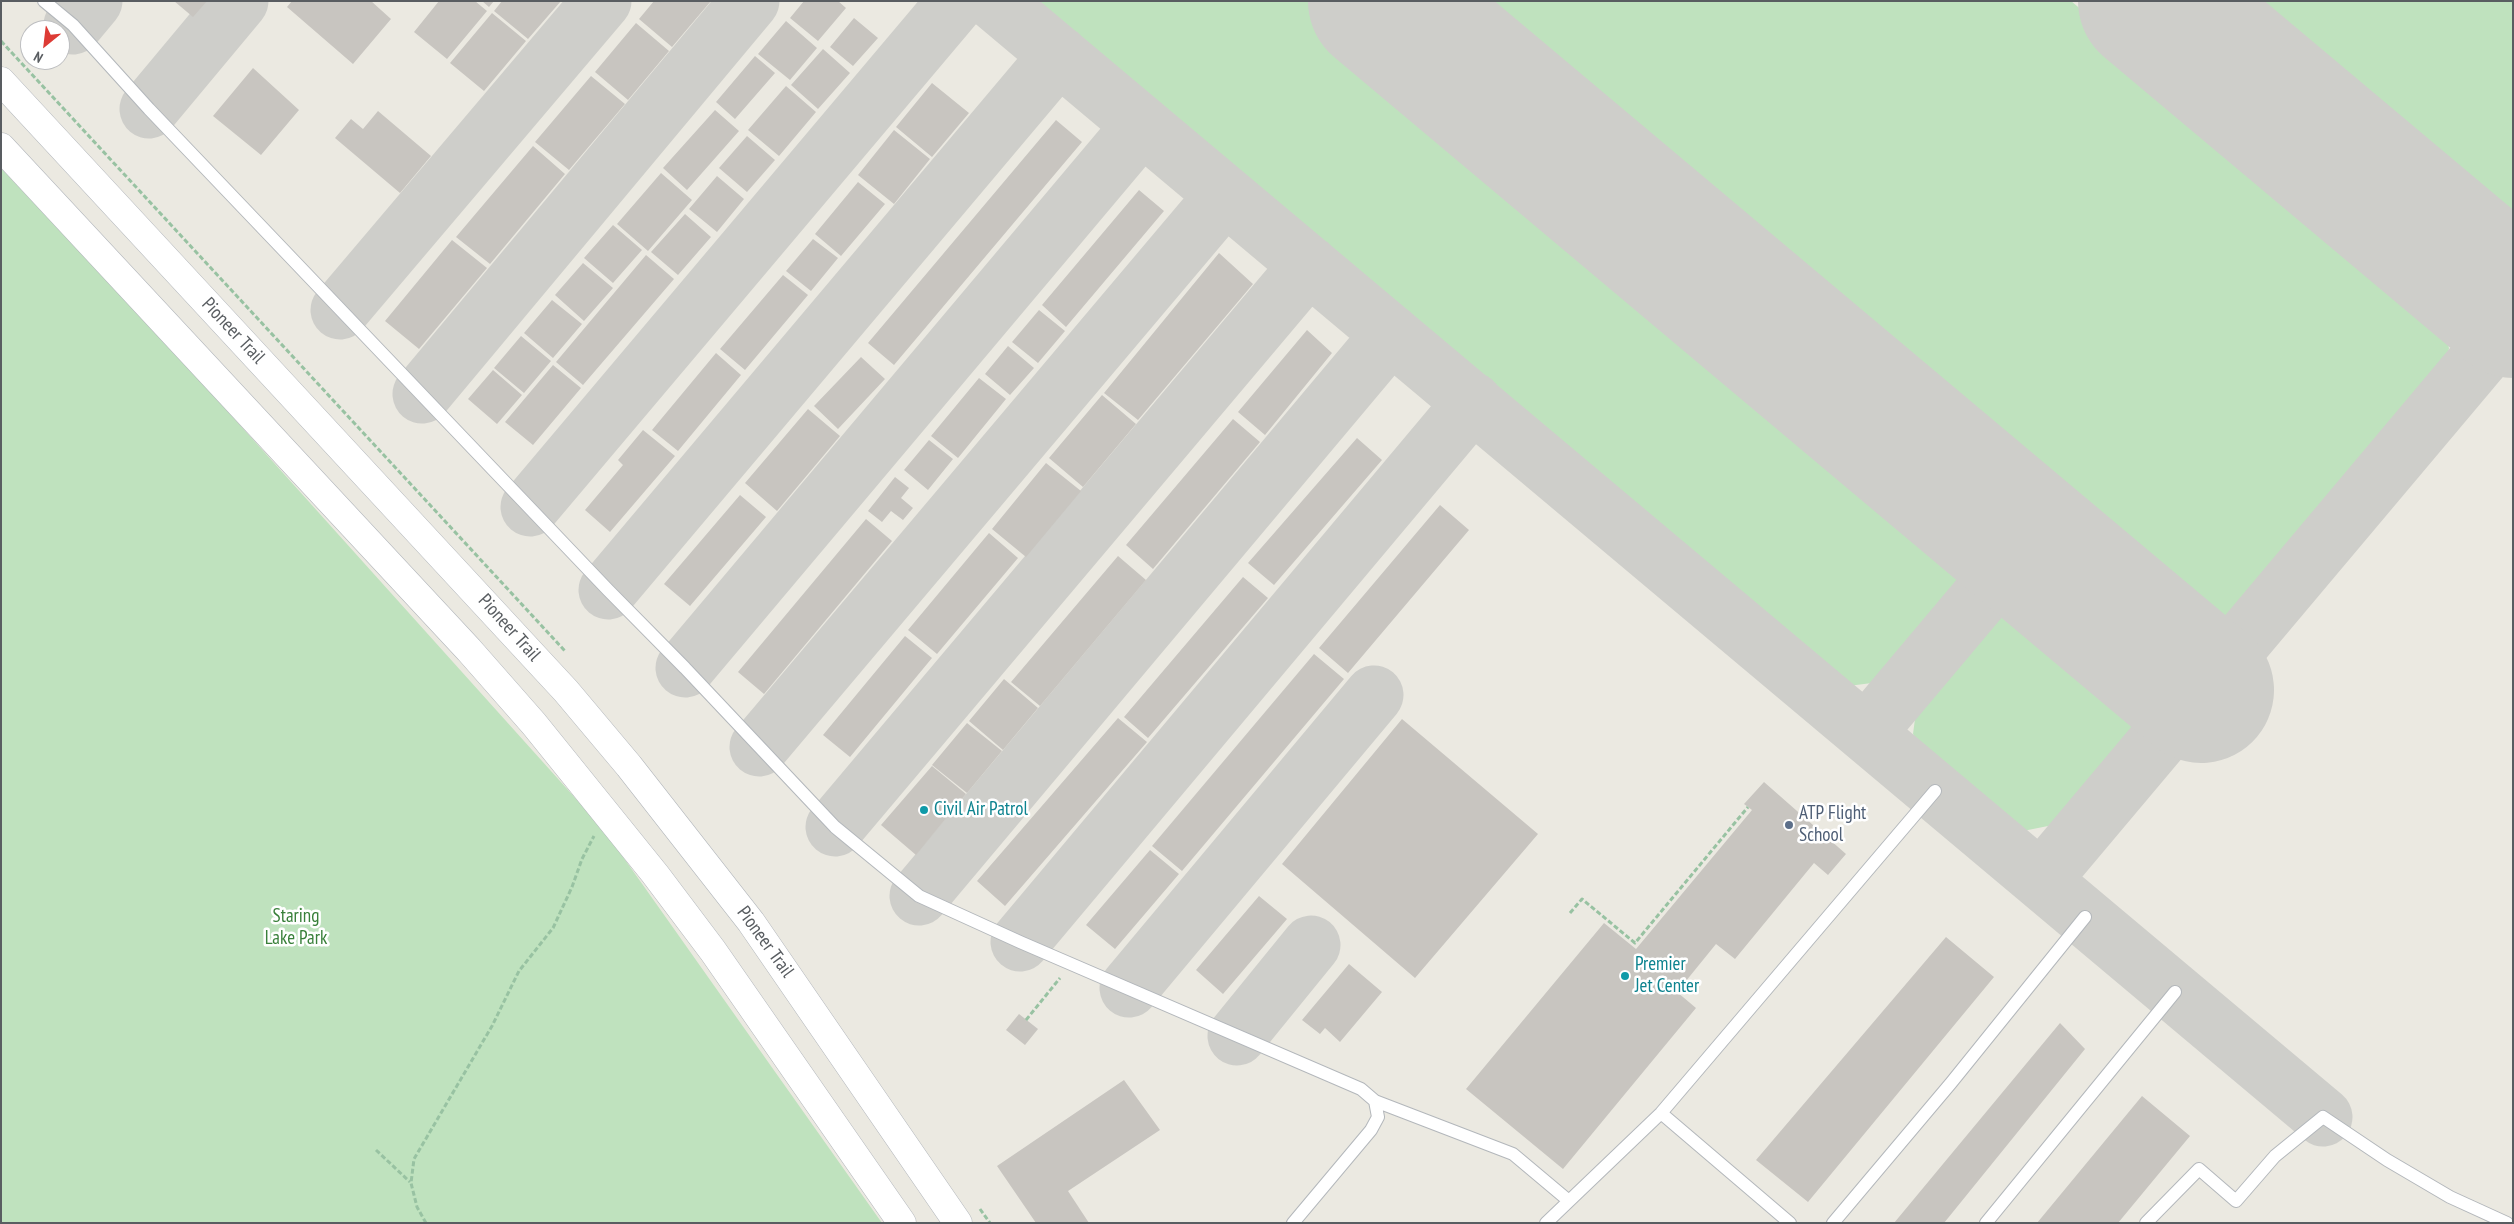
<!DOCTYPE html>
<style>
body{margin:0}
#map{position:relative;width:2514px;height:1224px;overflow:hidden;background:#ebe9e1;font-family:"PT Sans Narrow",sans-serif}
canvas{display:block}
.frame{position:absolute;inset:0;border:2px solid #595d61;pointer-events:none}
.north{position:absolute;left:20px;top:20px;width:50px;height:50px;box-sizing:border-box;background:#fff;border:1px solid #bdbec0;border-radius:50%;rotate:209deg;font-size:14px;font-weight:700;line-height:20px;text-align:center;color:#595d61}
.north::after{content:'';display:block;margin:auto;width:18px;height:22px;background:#dd3b35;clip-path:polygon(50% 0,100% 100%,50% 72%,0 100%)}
</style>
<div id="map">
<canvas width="2514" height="1224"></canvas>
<div class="frame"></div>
<div class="north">N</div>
</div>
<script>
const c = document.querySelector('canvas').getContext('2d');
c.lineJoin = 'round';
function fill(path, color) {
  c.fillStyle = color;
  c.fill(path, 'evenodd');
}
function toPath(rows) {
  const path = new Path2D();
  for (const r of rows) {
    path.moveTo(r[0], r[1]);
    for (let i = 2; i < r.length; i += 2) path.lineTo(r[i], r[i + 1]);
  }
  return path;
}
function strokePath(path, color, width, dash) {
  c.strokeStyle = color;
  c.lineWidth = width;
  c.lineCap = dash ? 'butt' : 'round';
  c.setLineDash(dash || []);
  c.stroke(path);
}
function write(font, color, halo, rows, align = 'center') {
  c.font = font + ' "PT Sans Narrow",sans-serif';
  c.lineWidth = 5;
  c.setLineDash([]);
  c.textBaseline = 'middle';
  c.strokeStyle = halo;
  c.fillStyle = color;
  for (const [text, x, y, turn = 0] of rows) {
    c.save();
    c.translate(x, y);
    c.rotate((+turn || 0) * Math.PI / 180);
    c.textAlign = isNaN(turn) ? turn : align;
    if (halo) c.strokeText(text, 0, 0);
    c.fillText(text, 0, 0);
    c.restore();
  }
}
fill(toPath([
 [1023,1,1318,1,1953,535,1963,555,1961,579,1952,599,1890,670,1872,683,1848,686,1830,679],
 [1436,1,2071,1,2440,311,2446,327,2449,349,2439,372,2238,612,2222,624,2202,628,2173,622],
 [2226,1,2513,1,2513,236,2502,233],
 [1,168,177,355,604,830,882,1223,1,1223],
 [2017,607,2047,613,2126,680,2137,701,2139,720,2129,741,2058,824,2023,831,2000,822,1931,764,1913,734,1917,704,1989,618]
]), '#bfe2be');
strokePath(toPath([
 [994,1,2323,1117],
 [73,25,93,1],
 [149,109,239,1],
 [340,310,602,1],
 [422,394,750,1],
 [530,507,957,1],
 [608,590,1059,55],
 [685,668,1142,125],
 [1866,733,2026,543],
 [759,747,1225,195],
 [835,827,1309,265],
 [2041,880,2513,319],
 [919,896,1391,334],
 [1020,942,1473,402],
 [1129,988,1374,695],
 [1237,1036,1311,945]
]), '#cececa', 59);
strokePath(toPath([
 [1381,1,2201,690],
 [2151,1,2513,305]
]), '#cececa', 146);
fill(toPath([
 [174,1,207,1,193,17],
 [292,1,371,1,391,19,353,64,287,7],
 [439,1,475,1,487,11,447,59,414,32],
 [482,1,494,1,489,7],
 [502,1,561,1,528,39,494,11],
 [654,1,711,1,672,47,639,19],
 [804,1,838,1,846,8,818,41,790,18],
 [492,13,526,41,484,91,450,63],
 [854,18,878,38,853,66,830,47],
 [786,21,817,48,790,80,758,54],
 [636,23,669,51,628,100,595,72],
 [823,49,850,73,818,109,791,85],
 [755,56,775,73,735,119,716,102],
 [253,68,299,110,261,155,213,116],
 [591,76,625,104,569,170,535,142],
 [932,83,969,113,932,157,896,127],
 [786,86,816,112,779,156,748,130],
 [715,110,739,131,687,190,663,168],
 [378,111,431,156,400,193,335,138,351,119,363,129],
 [1056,120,1082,142,894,365,868,343],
 [894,130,930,159,894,204,858,175],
 [747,136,775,160,747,192,719,168],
 [533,146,565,174,490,264,456,237],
 [661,173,692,200,648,251,617,224],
 [717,176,744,199,717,232,689,209],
 [858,182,885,204,841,256,815,234],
 [1139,190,1164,211,1066,327,1042,305],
 [685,214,711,237,678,275,651,252],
 [613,225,642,250,613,283,584,258],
 [813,239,838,258,811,291,786,271],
 [452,240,487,268,419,349,385,321],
 [1219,253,1253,284,1138,420,1104,393],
 [646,255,674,279,583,385,556,362],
 [583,263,613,288,584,321,555,295],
 [783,275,808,295,745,370,720,349],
 [552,300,582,324,553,358,524,333],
 [1039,310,1065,331,1038,363,1012,342],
 [1307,330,1332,353,1265,435,1238,412],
 [521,336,551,361,524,393,494,368],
 [1008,346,1034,368,1010,395,985,374],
 [716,353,741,375,678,451,652,430],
 [861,357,885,379,838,429,814,406],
 [553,365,581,388,533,445,505,422],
 [493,370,522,395,497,424,468,399],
 [979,378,1006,399,958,458,931,436],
 [1102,395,1136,424,1083,487,1049,458],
 [808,409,840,436,777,511,745,483],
 [1233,419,1260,442,1153,569,1126,545],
 [643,430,675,456,610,532,585,510,623,465,618,460],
 [1357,438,1382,460,1274,585,1248,563],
 [929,440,953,459,928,490,904,470],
 [1046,463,1081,491,1026,557,992,529],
 [895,477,909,488,901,498,913,508,903,520,891,511,882,522,868,511],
 [740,495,766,517,690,606,664,584],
 [1440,505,1469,530,1348,673,1319,648],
 [866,519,892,541,764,694,738,672],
 [989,533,1018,558,937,654,908,630],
 [1118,556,1146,580,1040,706,1011,682],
 [1243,577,1268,598,1148,738,1124,717],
 [905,636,932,658,850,757,823,735],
 [1314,654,1344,679,1182,871,1152,846],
 [1004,679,1038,708,1003,750,969,721],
 [1118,718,1147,742,1005,906,977,881],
 [1402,719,1538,834,1415,978,1282,864],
 [967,723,1002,751,967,793,932,765],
 [932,766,966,794,916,855,881,825],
 [1764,782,1846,854,1828,875,1814,863,1735,959,1716,944,1677,992,1696,1008,1563,1169,1466,1089,1604,923,1636,949,1752,810,1744,804],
 [1150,850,1179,874,1115,949,1086,925],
 [1259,896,1287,919,1223,994,1196,970],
 [1946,937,1994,977,1808,1202,1756,1160],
 [1349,964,1382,992,1340,1042,1325,1028,1320,1034,1302,1020],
 [1019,1014,1038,1029,1025,1045,1006,1030],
 [2060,1023,2085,1049,1944,1223,1894,1223],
 [1124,1080,1160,1130,1068,1191,1089,1223,1036,1223,997,1166],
 [2142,1096,2190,1136,2118,1223,2037,1223]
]), '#c8c5c0');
const service = toPath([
 [44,1,73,25,149,109,608,590,685,668,835,827,919,896,1020,942,1361,1089,1375,1101,1513,1154,1569,1201],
 [1661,1113,1790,1223],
 [1293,1223,1371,1130,1378,1117,1375,1101],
 [1546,1223,1661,1113,1935,791],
 [1833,1223,1951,1083,2085,917],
 [1986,1223,2175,992],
 [2146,1223,2199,1169,2236,1201,2275,1156,2323,1117,2387,1160,2450,1197,2507,1223]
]);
const secondary = toPath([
 [1,81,566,691,629,766,751,922,958,1223],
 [1,147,469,650,534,724,655,874,713,951,902,1223]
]);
strokePath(service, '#b3b7bb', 14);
strokePath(secondary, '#b2b6bb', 29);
strokePath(toPath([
 [1,41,565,651],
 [1570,913,1582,899,1635,943,1748,807],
 [1026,1020,1060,978],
 [376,1150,410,1182],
 [980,1209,990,1223],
 [426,1223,417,1207,411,1183,414,1159,492,1026,519,971,553,928,572,887,582,859,594,836]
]), '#98c2a2', 3, [5, 2.5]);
strokePath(service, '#fff', 12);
strokePath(secondary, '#fff', 28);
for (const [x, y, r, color] of [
 [924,810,5,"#0f9aa8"],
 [1789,825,5,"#5c6f8a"],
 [1625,976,5,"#0f9aa8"]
]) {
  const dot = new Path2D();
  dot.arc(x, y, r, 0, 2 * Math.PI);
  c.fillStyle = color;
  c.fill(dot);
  strokePath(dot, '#fff', 2);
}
write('19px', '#595d61', '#fff', [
 ["Pioneer Trail",233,331,47],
 ["Pioneer Trail",509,628,48],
 ["Pioneer Trail",765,942,54]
]);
write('19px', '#0d838f', '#fff', [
 ["Civil Air Patrol",934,810],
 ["Premier",1635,965],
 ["Jet Center",1635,987]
], 'left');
write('19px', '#4e5e75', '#fff', [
 ["ATP Flight",1799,814],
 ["School",1799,836]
], 'left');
write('19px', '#39803a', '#fff', [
 ["Staring",296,917],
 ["Lake Park",296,939]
]);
</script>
